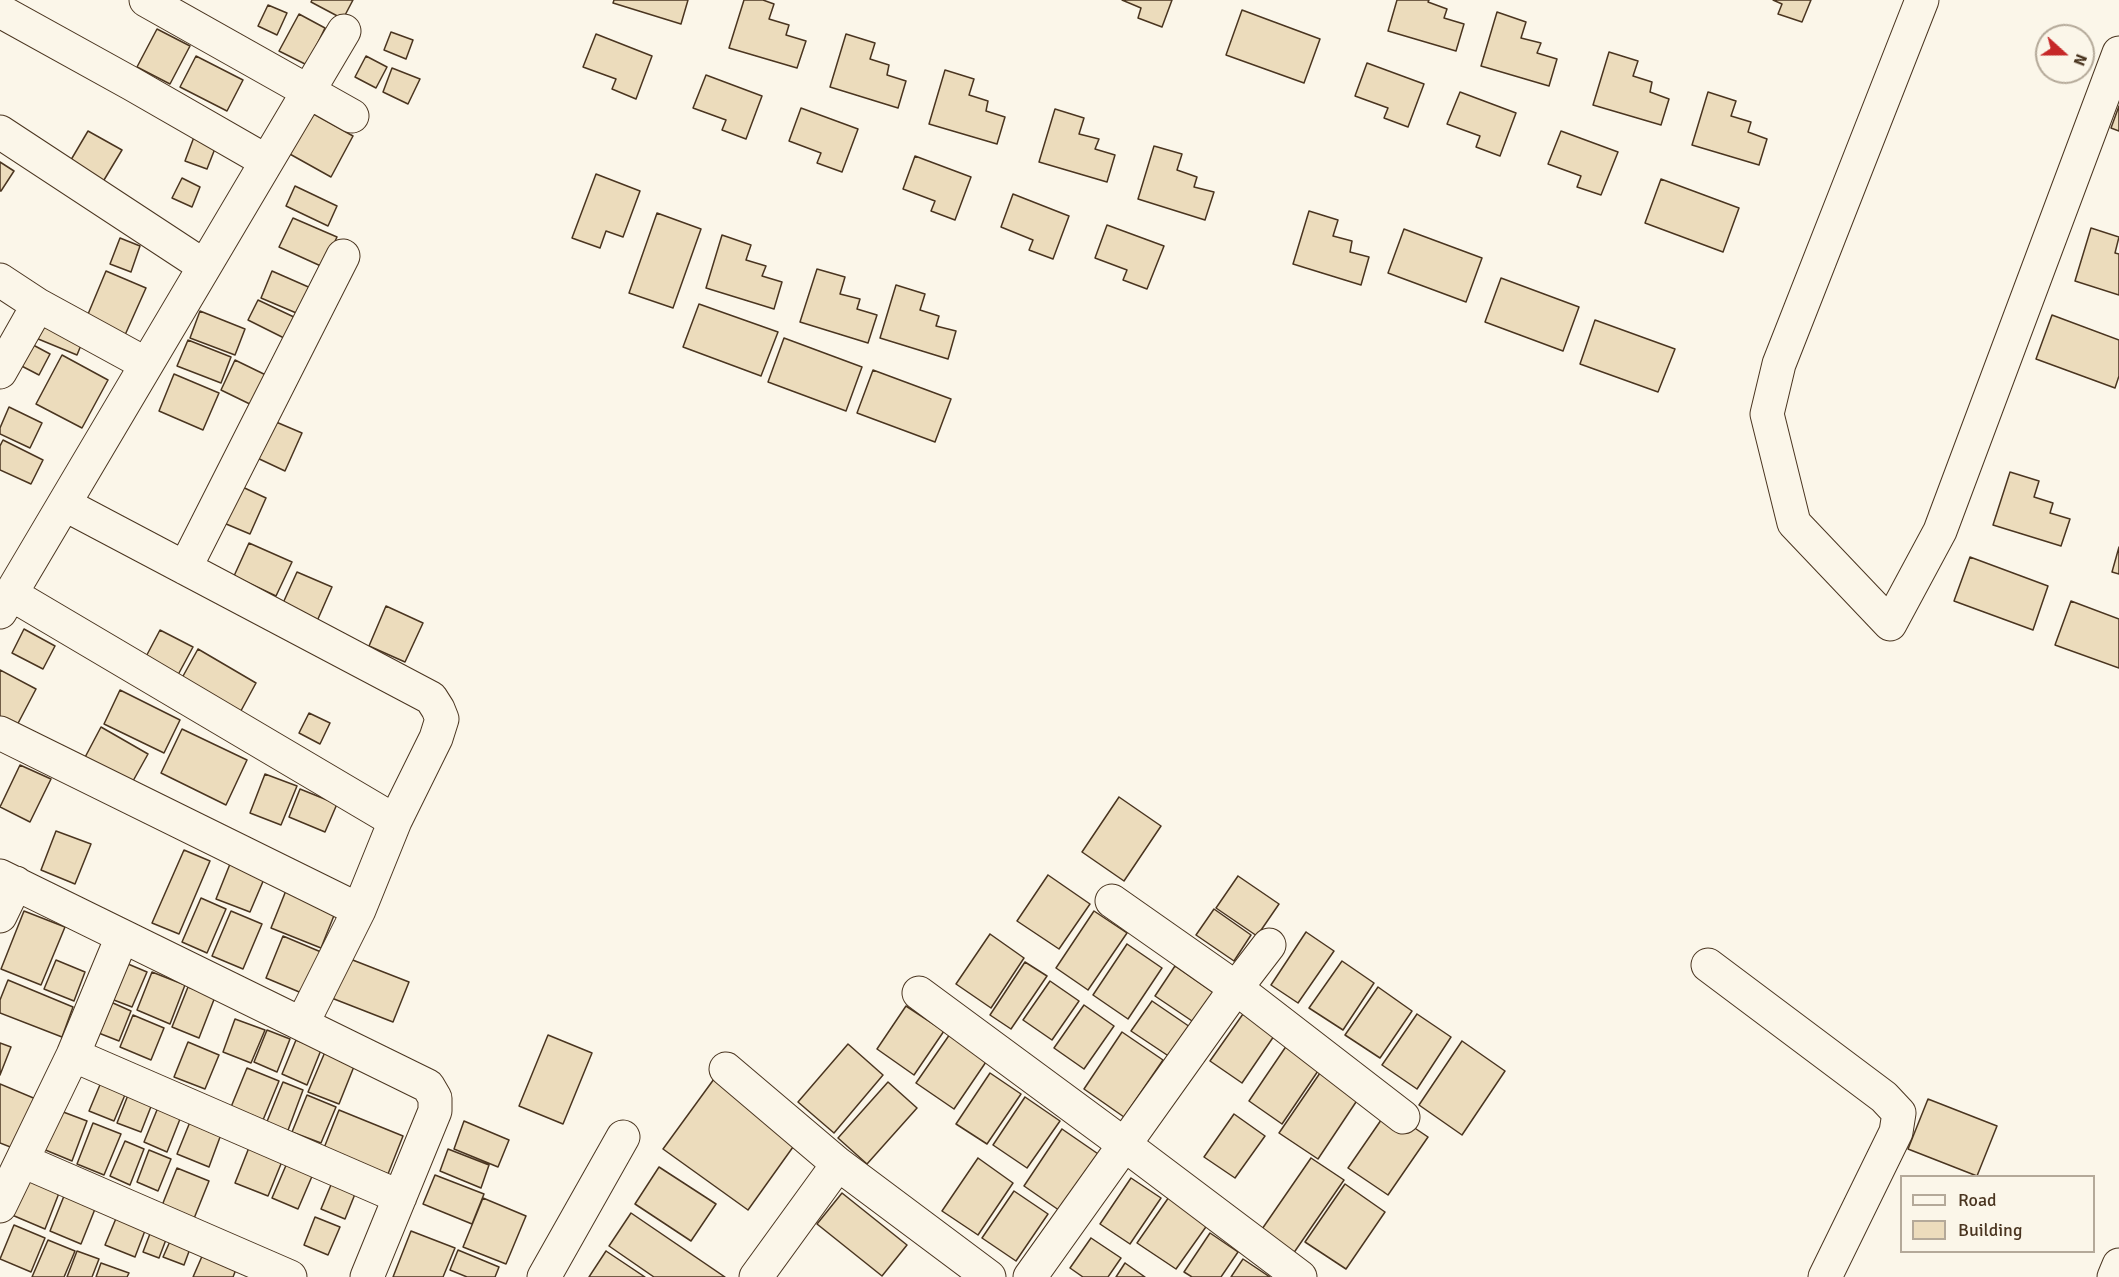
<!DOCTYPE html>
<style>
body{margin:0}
#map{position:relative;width:2119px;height:1277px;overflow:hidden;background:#fbf6e9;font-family:Signika,sans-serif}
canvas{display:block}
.legend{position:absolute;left:1900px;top:1175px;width:195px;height:78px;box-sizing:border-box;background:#fbf6e9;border:2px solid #b4a999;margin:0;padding:8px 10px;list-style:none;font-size:18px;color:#4a3520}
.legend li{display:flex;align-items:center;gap:12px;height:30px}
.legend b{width:30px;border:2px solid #b4a999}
.north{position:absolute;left:2035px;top:24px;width:60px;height:60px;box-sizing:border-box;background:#fbf6e9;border:2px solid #b4a999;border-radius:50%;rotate:111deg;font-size:16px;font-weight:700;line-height:24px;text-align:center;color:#4a3520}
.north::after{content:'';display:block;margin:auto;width:21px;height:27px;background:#c62828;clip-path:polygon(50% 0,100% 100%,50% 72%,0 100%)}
</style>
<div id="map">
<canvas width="2119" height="1277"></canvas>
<ul class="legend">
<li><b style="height:8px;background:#fbf6e9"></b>Road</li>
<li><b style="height:16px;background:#ecdcbc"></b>Building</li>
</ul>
<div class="north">N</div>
</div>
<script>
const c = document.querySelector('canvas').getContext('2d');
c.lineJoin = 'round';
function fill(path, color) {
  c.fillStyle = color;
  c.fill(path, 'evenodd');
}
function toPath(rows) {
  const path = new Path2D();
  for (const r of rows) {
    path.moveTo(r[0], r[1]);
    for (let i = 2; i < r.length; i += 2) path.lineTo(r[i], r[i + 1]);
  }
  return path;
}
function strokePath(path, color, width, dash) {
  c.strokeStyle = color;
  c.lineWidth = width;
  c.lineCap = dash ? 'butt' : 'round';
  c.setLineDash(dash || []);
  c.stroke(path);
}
const building = toPath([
 [312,0,353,0,343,19,311,2,312,0],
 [614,0,688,0,681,24,613,3,614,0],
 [744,0,763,0,774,4,769,19,789,25,786,35,806,41,797,68,729,48,744,0],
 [1122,0,1172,0,1162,27,1138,18,1141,8,1122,0],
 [1397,0,1429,0,1428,2,1447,9,1444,18,1464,24,1456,51,1388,31,1397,0],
 [1773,0,1811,0,1802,22,1778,14,1782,4,1773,0],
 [268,5,287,13,277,35,258,26,268,5],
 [1242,10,1320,39,1304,83,1226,55,1242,10],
 [1497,12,1526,22,1521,38,1541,43,1537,53,1557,59,1549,86,1481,66,1497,12],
 [299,14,325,28,307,65,279,51,299,14],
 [157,29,190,46,170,84,137,67,157,29],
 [391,32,413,40,406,59,384,50,391,32],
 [596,34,652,56,636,99,612,89,616,79,583,67,596,34],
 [846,34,875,43,870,59,889,65,887,75,906,81,898,108,830,87,846,34],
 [1609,52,1638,61,1633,76,1652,82,1650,92,1669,99,1661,125,1593,105,1609,52],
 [196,56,243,80,227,111,180,87,196,56],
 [366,56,387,67,376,88,355,77,366,56],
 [1367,63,1424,84,1408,127,1384,118,1388,108,1355,96,1367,63],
 [392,68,420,79,408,104,383,92,392,68],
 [945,70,974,79,969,95,988,101,986,111,1005,117,997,144,929,124,945,70],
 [706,75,762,96,746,139,722,130,726,120,693,108,706,75],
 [1460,92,1516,113,1500,156,1476,147,1480,136,1447,124,1460,92],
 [1708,92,1736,101,1731,116,1751,122,1748,132,1767,139,1759,165,1692,145,1708,92],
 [2119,106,2119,131,2111,128,2119,106],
 [801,108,858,129,842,172,817,163,821,153,789,141,801,108],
 [1055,109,1084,118,1079,134,1099,139,1095,149,1115,155,1107,182,1039,162,1055,109],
 [310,112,353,136,331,177,288,153,310,112],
 [88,131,122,150,98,190,65,170,88,131],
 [1561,131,1618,152,1601,195,1577,187,1581,176,1548,164,1561,131],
 [194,137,216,146,207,169,185,161,194,137],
 [1154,146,1182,154,1177,170,1197,177,1194,187,1214,192,1205,220,1138,199,1154,146],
 [915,156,971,177,955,220,931,211,935,201,903,189,915,156],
 [0,162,14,171,1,191,0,191,0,162],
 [596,174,640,191,623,237,606,231,600,248,572,238,596,174],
 [182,178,200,187,192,207,172,198,182,178],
 [1661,179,1739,208,1723,252,1645,223,1661,179],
 [295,186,337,206,328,226,286,206,295,186],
 [1013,194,1069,216,1053,259,1029,250,1033,240,1001,227,1013,194],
 [1309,211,1338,220,1333,236,1352,241,1350,252,1369,257,1361,285,1293,264,1309,211],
 [657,213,701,229,673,308,629,293,657,213],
 [293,218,337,237,323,267,279,247,293,218],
 [1107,225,1164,246,1147,289,1123,280,1127,270,1095,258,1107,225],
 [2091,228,2119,237,2115,253,2119,254,2119,295,2075,281,2091,228],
 [1404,229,1482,258,1466,302,1388,273,1404,229],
 [722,235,751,245,746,260,766,266,762,276,782,282,774,309,706,288,722,235],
 [120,238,140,246,131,272,110,264,120,238],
 [817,269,845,277,840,294,860,299,857,309,877,315,868,343,800,322,817,269],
 [106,271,146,288,125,335,86,319,106,271],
 [272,271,313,289,301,315,261,298,272,271],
 [1501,278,1579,307,1563,351,1485,322,1501,278],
 [896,285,925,294,920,310,939,316,936,326,956,331,948,359,880,338,896,285],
 [258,300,296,318,286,339,248,320,258,300],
 [699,304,778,332,761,376,683,347,699,304],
 [200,311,245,329,235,355,190,338,200,311],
 [40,314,86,333,77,355,31,336,40,314],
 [2052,315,2119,340,2119,376,2115,388,2036,359,2052,315],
 [1595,320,1675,349,1658,392,1580,364,1595,320],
 [784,338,862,367,846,411,768,382,784,338],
 [22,339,50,354,39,375,10,360,22,339],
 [188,340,231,357,221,383,177,366,188,340],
 [62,355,108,380,82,428,36,404,62,355],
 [235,360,272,378,258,408,221,390,235,360],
 [873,370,951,399,935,442,857,413,873,370],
 [174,374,219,393,203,430,159,411,174,374],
 [9,407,42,423,30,448,0,434,0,428,9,407],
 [269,419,302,433,285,471,253,456,269,419],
 [3,440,43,460,31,484,0,470,0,446,3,440],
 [2010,472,2039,481,2034,497,2053,503,2050,513,2070,519,2061,546,1993,525,2010,472],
 [236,484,266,498,250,534,219,521,236,484],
 [249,543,292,562,276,596,234,576,249,543],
 [2119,547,2119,574,2112,572,2119,547],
 [1970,557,2048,586,2033,630,1954,601,1970,557],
 [297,572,332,587,314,628,279,612,297,572],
 [2071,601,2119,619,2119,668,2055,645,2071,601],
 [386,606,423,623,405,662,369,646,386,606],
 [24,629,55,646,43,669,12,653,24,629],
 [160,630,193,647,172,686,140,668,160,630],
 [198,649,256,683,236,720,177,687,198,649],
 [0,670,36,689,14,731,0,723,0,670],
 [120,690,180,720,164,753,104,724,120,690],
 [309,713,330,723,320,744,299,733,309,713],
 [101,727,148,754,128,790,82,763,101,727],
 [182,729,247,760,226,805,161,773,182,729],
 [20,765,51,779,30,822,0,807,20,765],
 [265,774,297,786,281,825,250,813,265,774],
 [300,789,337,804,325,832,289,817,300,789],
 [1119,797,1161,826,1124,881,1082,852,1119,797],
 [56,831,91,844,75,884,41,870,56,831],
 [184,850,210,861,179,934,152,923,184,850],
 [234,854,267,872,250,912,216,899,234,854],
 [1048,875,1090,904,1059,949,1017,921,1048,875],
 [1238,876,1279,904,1257,936,1216,908,1238,876],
 [287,888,337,908,321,948,271,928,287,888],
 [201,898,226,909,207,953,182,942,201,898],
 [1214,909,1251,935,1234,961,1196,935,1214,909],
 [24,911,65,927,41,985,1,969,24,911],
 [231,911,262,924,243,969,212,956,231,911],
 [1094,911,1127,933,1088,990,1056,968,1094,911],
 [1306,932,1334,951,1298,1003,1271,985,1306,932],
 [990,934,1024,958,991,1008,956,984,990,934],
 [283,936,321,952,304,994,266,978,283,936],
 [1127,944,1162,968,1128,1019,1093,995,1127,944],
 [345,957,409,982,393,1022,329,997,345,957],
 [56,960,85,972,74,1001,44,989,56,960],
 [121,961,147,972,132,1007,106,997,121,961],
 [1342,961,1374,983,1343,1030,1309,1008,1342,961],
 [1025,962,1047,976,1011,1029,990,1015,1025,962],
 [1175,966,1218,996,1198,1025,1155,996,1175,966],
 [152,972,185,985,170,1024,137,1010,152,972],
 [8,980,73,1007,62,1037,0,1013,0,1000,8,980],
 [1050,981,1079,1001,1052,1040,1023,1020,1050,981],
 [188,987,215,997,199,1038,172,1027,188,987],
 [1378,987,1412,1011,1380,1058,1345,1035,1378,987],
 [104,999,131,1011,119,1041,91,1030,104,999],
 [1152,1001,1193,1029,1173,1059,1131,1031,1152,1001],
 [1084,1005,1114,1026,1084,1069,1054,1048,1084,1005],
 [906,1006,944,1031,914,1075,877,1049,906,1006],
 [1243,1014,1274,1036,1242,1083,1210,1061,1243,1014],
 [1417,1014,1451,1037,1417,1089,1382,1065,1417,1014],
 [133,1015,164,1028,151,1060,120,1047,133,1015],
 [235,1019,265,1030,251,1063,223,1052,235,1019],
 [267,1030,290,1039,277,1072,254,1062,267,1030],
 [1122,1032,1163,1060,1124,1117,1084,1089,1122,1032],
 [950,1034,988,1059,954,1109,916,1083,950,1034],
 [548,1035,592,1053,563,1124,519,1106,548,1035],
 [296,1040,321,1050,307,1085,282,1074,296,1040],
 [1462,1041,1505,1071,1462,1135,1419,1105,1462,1041],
 [188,1042,219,1055,205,1089,174,1077,188,1042],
 [0,1043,11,1047,0,1075,0,1043],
 [848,1044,883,1075,834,1133,798,1102,848,1044],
 [1287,1045,1320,1068,1282,1124,1249,1101,1287,1045],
 [325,1052,355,1064,339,1104,308,1092,325,1052],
 [247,1068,279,1081,263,1120,231,1107,247,1068],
 [990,1073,1021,1094,987,1144,956,1124,990,1073],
 [1320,1073,1358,1099,1318,1159,1279,1133,1320,1073],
 [714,1079,798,1140,748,1210,663,1149,714,1079],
 [102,1080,127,1090,114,1121,89,1111,102,1080],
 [283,1082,303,1090,287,1133,266,1124,283,1082],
 [888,1082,917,1108,867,1164,838,1138,888,1082],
 [0,1084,43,1102,23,1152,0,1143,0,1084],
 [130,1090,154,1099,141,1132,117,1123,130,1090],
 [307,1095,336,1107,321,1143,292,1132,307,1095],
 [1025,1097,1060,1121,1027,1168,993,1145,1025,1097],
 [1928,1099,1997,1126,1977,1176,1908,1149,1928,1099],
 [159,1105,182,1114,167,1152,144,1142,159,1105],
 [58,1110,87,1121,72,1161,43,1149,58,1110],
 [339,1110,403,1136,388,1174,324,1148,339,1110],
 [1388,1110,1428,1137,1388,1195,1348,1168,1388,1110],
 [1234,1114,1265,1136,1235,1178,1204,1157,1234,1114],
 [192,1117,223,1129,209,1167,177,1154,192,1117],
 [464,1121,509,1140,498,1167,454,1149,464,1121],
 [93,1123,121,1134,104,1175,77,1164,93,1123],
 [1062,1129,1104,1158,1066,1215,1024,1186,1062,1129],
 [125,1141,144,1149,130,1185,110,1176,125,1141],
 [250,1145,283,1159,268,1196,235,1183,250,1145],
 [448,1149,489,1165,481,1188,440,1171,448,1149],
 [149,1150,171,1159,158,1191,137,1182,149,1150],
 [978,1158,1013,1183,978,1235,942,1211,978,1158],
 [1311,1158,1344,1180,1293,1254,1260,1232,1311,1158],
 [287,1163,313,1174,298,1209,272,1198,287,1163],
 [659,1167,716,1204,691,1241,635,1204,659,1167],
 [177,1168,209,1181,193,1221,161,1208,177,1168],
 [28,1175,61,1188,45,1229,12,1215,28,1175],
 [435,1175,484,1194,472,1224,423,1204,435,1175],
 [1131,1178,1161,1198,1130,1244,1100,1224,1131,1178],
 [333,1180,357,1189,345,1219,321,1209,333,1180],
 [1345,1184,1385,1212,1346,1269,1305,1242,1345,1184],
 [66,1191,97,1204,81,1244,50,1231,66,1191],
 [1014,1191,1048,1214,1016,1261,982,1238,1014,1191],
 [842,1193,907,1245,882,1276,817,1224,842,1193],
 [1169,1197,1208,1224,1176,1269,1137,1243,1169,1197],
 [483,1198,526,1216,506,1264,463,1247,483,1198],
 [631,1213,725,1277,654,1277,609,1246,631,1213],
 [117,1216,146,1228,135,1257,105,1245,117,1216],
 [315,1217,340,1227,328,1255,304,1245,315,1217],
 [14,1225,45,1238,31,1272,0,1259,14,1225],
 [151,1231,167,1237,159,1258,143,1252,151,1231],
 [411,1231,455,1248,443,1277,393,1277,411,1231],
 [1210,1233,1238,1252,1221,1277,1192,1277,1184,1272,1210,1233],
 [1091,1238,1121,1258,1108,1277,1083,1277,1070,1268,1091,1238],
 [171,1239,191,1246,184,1265,163,1257,171,1239],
 [48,1240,75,1251,64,1277,32,1277,48,1240],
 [458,1250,499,1267,495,1277,467,1277,450,1270,458,1250],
 [77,1251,99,1259,92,1277,67,1277,77,1251],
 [606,1251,645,1277,589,1277,606,1251],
 [203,1254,237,1267,233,1277,193,1277,203,1254],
 [1243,1259,1270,1277,1231,1277,1243,1259],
 [101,1263,129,1273,127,1277,96,1277,101,1263],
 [1125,1263,1145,1277,1116,1277,1125,1263]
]);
fill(building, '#ecdcbc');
strokePath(building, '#4a3520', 1.5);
const minor = toPath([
 [146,0,352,116],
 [1922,0,1779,364,1767,414,1794,523,1890,624,1940,531,2119,53],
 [0,11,132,84,266,161],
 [0,132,204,266],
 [0,280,38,305,0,372],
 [38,305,146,364],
 [64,504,431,698,438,709,442,719,436,738,395,821,359,910,302,1024],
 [185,568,343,256],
 [11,594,395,821],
 [0,612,344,31],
 [0,733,359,910],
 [0,876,428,1086,435,1098,435,1111,367,1277],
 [1112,901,1236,988,1403,1117],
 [0,916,16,883],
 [1708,965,1884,1097,1899,1113,1896,1132,1825,1277],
 [919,993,1125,1145,1300,1277],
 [73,1055,400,1197],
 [726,1069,838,1164,989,1277],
 [23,1161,290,1277],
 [0,1206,73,1055,122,937],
 [544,1277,623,1137],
 [756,1277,838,1164],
 [1030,1277,1236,988,1269,945],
 [2114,1277,2119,1265]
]);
strokePath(minor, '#4a3520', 35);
strokePath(minor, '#fbf6e9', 33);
</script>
